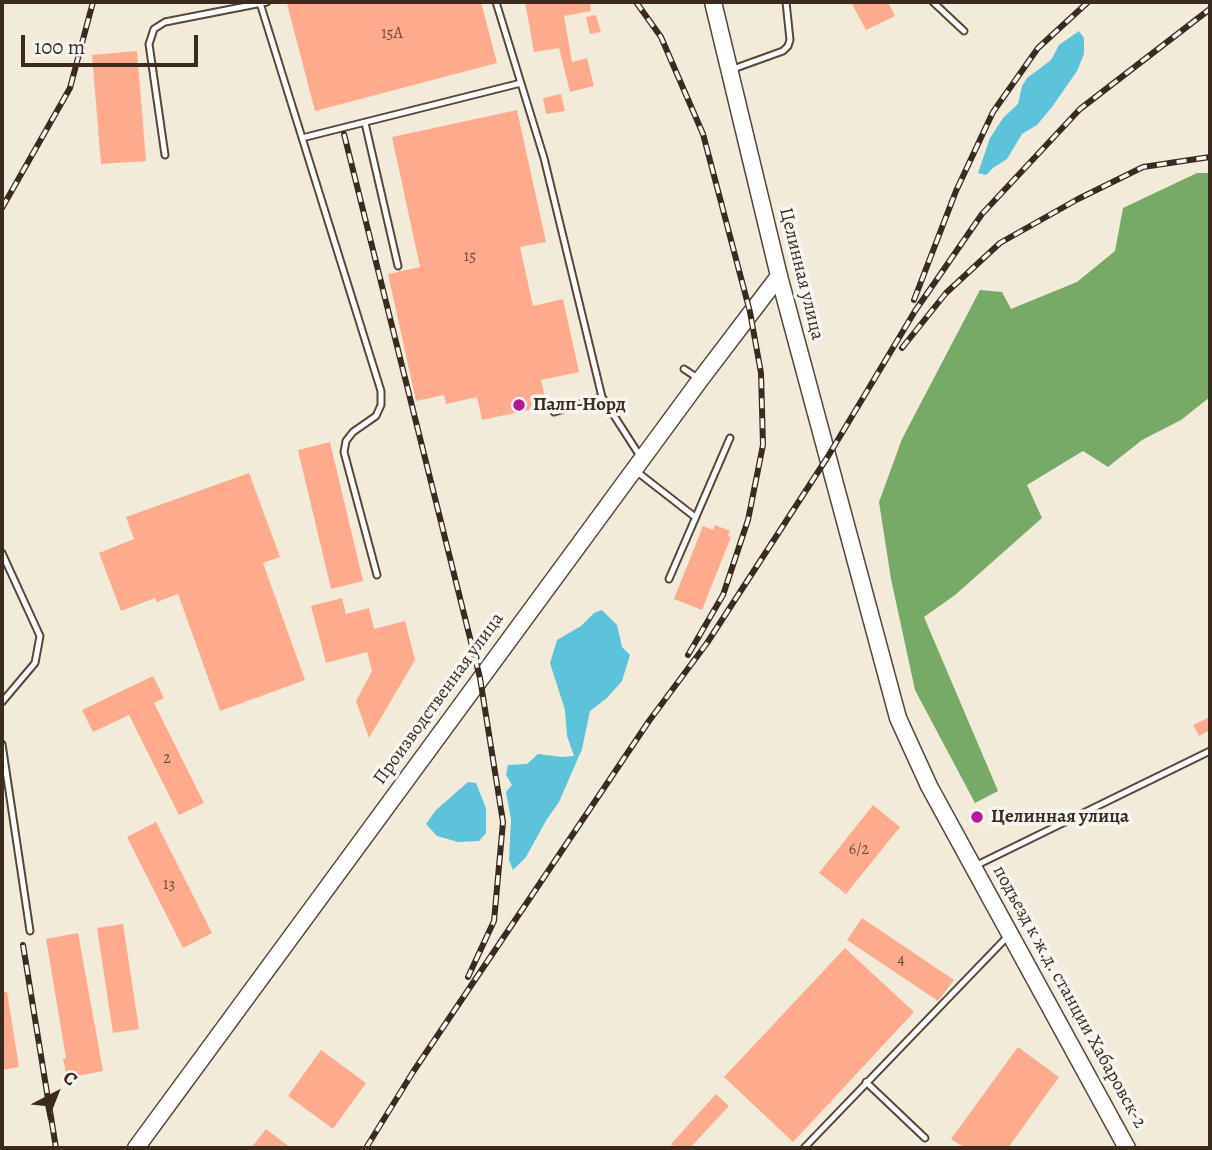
<!DOCTYPE html>
<meta charset="utf-8">
<style>
body{margin:0}
#map{position:relative;width:1212px;height:1150px;overflow:hidden;background:#f2ebd9;font-family:Alegreya,serif}
canvas{display:block}
.frame{position:absolute;inset:0;border:4px solid #3b2a1e;pointer-events:none}
.north{position:absolute;left:21px;top:1059px;width:70px;height:70px;-webkit-text-stroke:5px #f6f6f2;paint-order:stroke;rotate:42deg;font-size:19px;font-weight:700;line-height:28px;text-align:center;color:#3b2a1e}
.north::after{content:'';display:block;margin:auto;width:24px;height:32px;background:#3b2a1e;clip-path:polygon(50% 0,100% 100%,50% 72%,0 100%)}
.scale{position:absolute;left:21px;top:35px;width:177px;height:32px;box-sizing:border-box;border:4px solid #3b2a1e;border-top:0;padding-left:9px;font-size:21px;line-height:24px;white-space:nowrap;color:#3b2a1e;-webkit-text-stroke:5px #f6f6f2;paint-order:stroke}
</style>
<div id="map">
<canvas width="1212" height="1150"></canvas>
<div class="frame"></div>
<div class="north">С</div>
<div class="scale">100 m</div>
</div>
<script>
const c = document.querySelector('canvas').getContext('2d');
c.lineJoin = 'round';
function fill(path, color) {
  c.fillStyle = color;
  c.fill(path, 'evenodd');
}
function toPath(rows) {
  const path = new Path2D();
  for (const r of rows) {
    path.moveTo(r[0], r[1]);
    for (let i = 2; i < r.length; i += 2) path.lineTo(r[i], r[i + 1]);
  }
  return path;
}
function strokePath(path, color, width, dash) {
  c.strokeStyle = color;
  c.lineWidth = width;
  c.lineCap = dash ? 'butt' : 'round';
  c.setLineDash(dash || []);
  c.stroke(path);
}
function write(font, color, halo, rows, align = 'center') {
  c.font = font + ' Alegreya,serif';
  c.lineWidth = 7;
  c.setLineDash([]);
  c.textBaseline = 'middle';
  c.strokeStyle = halo;
  c.fillStyle = color;
  for (const [text, x, y, turn = 0] of rows) {
    c.save();
    c.translate(x, y);
    c.rotate((+turn || 0) * Math.PI / 180);
    c.textAlign = isNaN(turn) ? turn : align;
    if (halo) c.strokeText(text, 0, 0);
    c.fillText(text, 0, 0);
    c.restore();
  }
}
fill(toPath([
 [1197,173,1210,173,1210,397,1181,420,1142,440,1108,467,1083,451,1027,485,1042,518,955,595,924,617,998,791,975,803,915,690,891,579,879,502,902,439,980,290,1002,292,1011,309,1077,282,1115,251,1123,208]
]), '#76aa66');
fill(toPath([
 [1079,31,1084,38,1084,54,1077,71,1052,107,1037,125,1022,134,1007,159,993,168,986,175,978,173,990,138,1003,118,1018,104,1022,86,1027,78,1051,60,1059,45],
 [602,610,617,625,622,647,630,655,622,681,607,698,590,711,582,749,559,802,547,819,526,857,513,870,509,860,511,819,506,792,512,785,506,775,508,765,527,764,538,754,562,757,574,756,567,736,565,710,550,663,557,640,581,626,594,613],
 [468,782,476,783,486,808,486,833,479,841,458,842,437,836,426,824,436,810]
]), '#5dc3da');
fill(toPath([
 [297,2,481,2,497,63,315,111,287,4],
 [525,2,590,2,591,11,564,16,572,62,587,58,594,86,570,92,559,48,534,52],
 [851,2,888,2,895,16,866,30],
 [596,15,601,32,590,34,586,17],
 [137,51,146,161,101,164,92,55],
 [561,94,565,111,546,114,543,98],
 [517,110,546,242,520,247,533,306,563,299,579,372,541,380,547,406,482,420,477,397,446,404,444,395,416,401,388,274,420,267,392,137],
 [330,442,363,581,331,589,298,450],
 [249,473,280,557,263,563,305,680,220,711,178,594,157,602,155,598,121,611,99,553,134,539,126,517],
 [715,525,730,531,728,536,731,537,702,610,674,599,703,526,713,530],
 [342,598,346,614,369,608,374,629,405,621,415,660,369,738,356,701,372,671,367,652,326,663,311,606],
 [153,676,164,698,154,703,204,803,179,815,129,715,93,732,82,710],
 [1210,717,1210,730,1199,736,1193,725],
 [873,805,900,827,846,894,819,873],
 [156,822,212,933,183,948,127,837],
 [862,918,954,980,938,1001,847,940],
 [123,924,139,1029,113,1033,97,928],
 [78,933,103,1071,67,1078,63,1059,66,1058,46,939],
 [845,948,914,1012,793,1142,724,1077],
 [2,992,7,992,19,1067,2,1070],
 [1018,1047,1059,1077,1008,1148,965,1148,951,1139],
 [321,1050,366,1083,333,1129,288,1096],
 [716,1094,729,1106,690,1148,676,1148,671,1144],
 [266,1129,291,1148,251,1148]
]), '#feab8d');
const lane = toPath([
 [496,2,544,158,602,397,640,456],
 [933,2,964,31],
 [260,3,381,391,381,405,376,416,353,432,346,441,344,452,377,575],
 [733,69,783,51,788,46,790,40,786,2],
 [365,123,398,266],
 [302,138,521,83],
 [165,155,149,44,154,29,165,22,267,2],
 [684,369,699,379],
 [554,412,602,397],
 [636,471,695,517],
 [2,553,40,636,35,663,2,702],
 [669,579,730,438],
 [2,744,30,931],
 [977,865,1210,751],
 [866,1082,925,1138],
 [804,1148,1008,936]
]);
const secondary = toPath([
 [713,2,779,276,898,718,929,786,1127,1148],
 [136,1148,700,380,779,276]
]);
strokePath(lane, '#56473a', 9);
strokePath(secondary, '#56473a', 19);
strokePath(lane, '#fff', 5);
strokePath(secondary, '#fff', 16);
const rail = toPath([
 [636,2,661,37,703,134,750,312,761,373,763,445,748,520,723,595,688,655],
 [344,134,480,678,503,822,494,921,468,977],
 [2,208,70,88,93,2],
 [914,300,956,191,993,112,1038,48,1088,2],
 [902,348,946,293,1000,243,1078,199,1143,167,1210,157],
 [23,945,56,1148],
 [366,1148,413,1072,649,721,707,643,827,458,915,311,982,214,1080,109,1210,9]
]);
strokePath(rail, '#3b2a1e', 6);
strokePath(rail, '#f6f6f2', 3.5, [10]);
for (const [x, y, r, color] of [
 [519,405,7,"#b5179e"],
 [977,817,7,"#b5179e"]
]) {
  const dot = new Path2D();
  dot.arc(x, y, r, 0, 2 * Math.PI);
  c.fillStyle = color;
  c.fill(dot);
  strokePath(dot, '#f6f6f2', 2.5);
}
write('16px', '#6c4a3a', null, [
 ["15А",392,34],
 ["15",470,257],
 ["2",167,759],
 ["6/2",859,850],
 ["13",169,885],
 ["4",901,960]
]);
write('19px', '#3b2a1e', '#f6f6f2', [
 ["Целинная улица",801,274,76],
 ["Производственная улица",439,699,-54],
 ["подъезд к ж.д. станции Хабаровск-2",1069,997,61]
]);
write('bold 19px', '#3b2a1e', '#f6f6f2', [
 ["Палп-Норд",533,405],
 ["Целинная улица",991,817]
], 'left');
</script>
